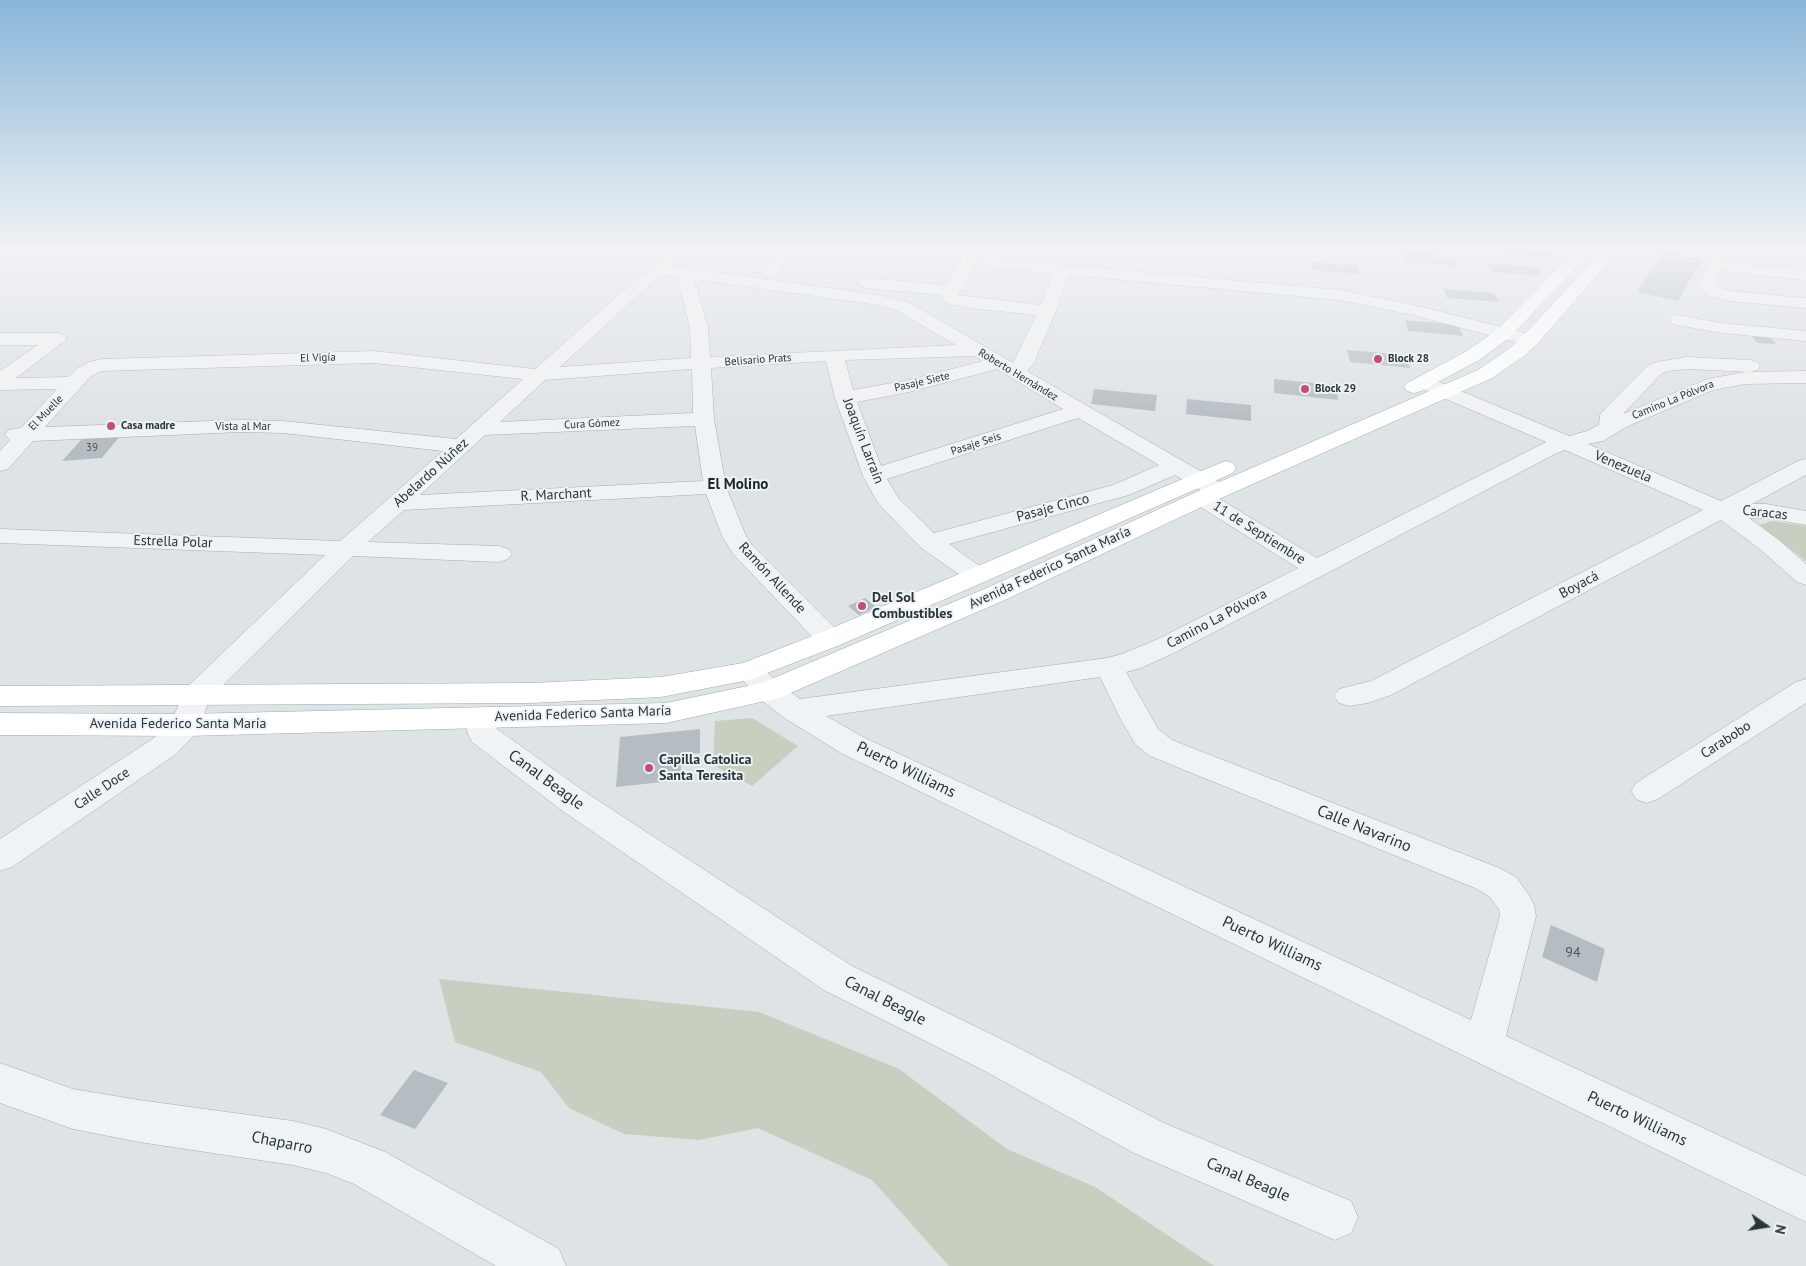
<!DOCTYPE html>
<meta charset="utf-8">
<style>
body{margin:0}
#map{position:relative;width:1806px;height:1266px;overflow:hidden;background:#dee3e6;font-family:"PT Sans",sans-serif}
canvas{display:block}
.north{position:absolute;left:1741px;top:1201px;width:50px;height:50px;-webkit-text-stroke:4px #edf2f4;paint-order:stroke;rotate:103deg;font-size:14px;font-weight:700;line-height:20px;text-align:center;color:#29343b}
.north::after{content:'';display:block;margin:auto;width:18px;height:22px;background:#29343b;clip-path:polygon(50% 0,100% 100%,50% 72%,0 100%)}
</style>
<div id="map">
<canvas width="1806" height="1266"></canvas>
<div class="north">N</div>
</div>
<script>
const c = document.querySelector('canvas').getContext('2d');
c.lineJoin = 'round';
function fill(path, color) {
  c.fillStyle = color;
  c.fill(path, 'evenodd');
}
function toPath(rows) {
  const path = new Path2D();
  for (const r of rows) {
    path.moveTo(r[0], r[1]);
    for (let i = 2; i < r.length; i += 2) path.lineTo(r[i], r[i + 1]);
  }
  return path;
}
function strokePath(path, color, width, dash) {
  c.strokeStyle = color;
  c.lineWidth = width;
  c.lineCap = dash ? 'butt' : 'round';
  c.setLineDash(dash || []);
  c.stroke(path);
}
function write(font, color, halo, rows, align = 'center') {
  c.font = font + ' "PT Sans",sans-serif';
  c.lineWidth = 4;
  c.setLineDash([]);
  c.textBaseline = 'middle';
  c.strokeStyle = halo;
  c.fillStyle = color;
  for (const [text, x, y, turn = 0] of rows) {
    c.save();
    c.translate(x, y);
    c.rotate((+turn || 0) * Math.PI / 180);
    c.textAlign = isNaN(turn) ? turn : align;
    if (halo) c.strokeText(text, 0, 0);
    c.fillText(text, 0, 0);
    c.restore();
  }
}
fill(toPath([
 [1772,521,1806,526,1806,561,1759,525],
 [752,718,798,746,752,786,713,765,715,721],
 [439,979,759,1012,899,1069,1007,1149,1095,1187,1214,1266,949,1266,872,1180,758,1128,699,1140,624,1134,569,1108,541,1072,455,1042]
]), '#c7cfc0');
fill(toPath([
 [1501,247,1546,250,1551,257,1504,254],
 [1664,252,1702,259,1678,301,1637,292],
 [1403,253,1454,257,1458,266,1406,262],
 [1311,262,1357,266,1359,274,1312,270],
 [1487,263,1537,267,1542,276,1491,272],
 [1444,289,1494,293,1499,302,1447,298],
 [1405,320,1459,325,1463,336,1408,331],
 [1749,332,1767,334,1776,344,1757,343],
 [1347,350,1406,355,1410,368,1350,362],
 [1274,379,1336,385,1338,400,1274,393],
 [1094,389,1157,395,1155,411,1091,404],
 [1187,399,1251,405,1251,421,1186,414],
 [120,436,102,458,62,461,82,439],
 [865,598,876,607,859,615,848,606],
 [700,729,700,753,681,755,681,780,616,787,620,737],
 [1551,925,1605,949,1597,982,1542,957],
 [414,1070,448,1083,415,1129,380,1115]
]), '#b6bdc2');
const minor = toPath([
 [673,247,690,247,670,266,879,295,910,303,1013,363,1036,315,969,308,945,303,941,295,867,288,861,287,859,283,861,279,867,278,945,285,963,258,952,255,914,252,909,250,906,247,959,247,992,256,1031,262,1340,290,1414,305,1537,336,1539,340,1537,344,1530,346,1413,315,1340,300,1068,275,1056,311,1034,363,1027,371,1226,486,1230,491,1226,496,1218,498,1317,558,1546,442,1418,387,1415,383,1418,379,1425,377,1432,379,1569,436,1587,431,1599,425,1600,415,1603,411,1647,366,1657,362,1687,357,1750,360,1757,362,1760,366,1757,370,1750,372,1687,369,1668,371,1661,374,1623,414,1708,379,1745,372,1806,371,1806,383,1745,384,1713,390,1628,426,1603,441,1588,444,1721,501,1798,461,1806,459,1806,475,1752,504,1766,504,1806,511,1806,525,1766,518,1749,518,1779,540,1806,564,1806,585,1797,582,1761,550,1721,520,1391,695,1368,703,1349,706,1339,703,1334,696,1339,689,1371,681,1703,510,1565,450,1557,453,1176,652,1141,668,1126,672,1158,729,1172,740,1499,868,1516,877,1529,895,1534,905,1536,916,1506,1036,1806,1176,1806,1222,841,753,783,717,759,698,735,671,739,664,749,662,759,664,779,684,800,699,1107,658,1122,654,1156,640,1298,568,1194,503,1190,498,1194,493,1202,491,1175,475,1129,495,949,544,985,570,989,575,985,580,976,583,967,580,920,547,878,503,863,476,835,398,826,361,711,368,714,419,726,487,746,536,752,545,840,633,844,639,840,645,830,648,820,645,734,555,722,536,706,494,404,510,368,542,499,546,508,549,512,554,508,559,499,562,353,556,209,699,201,725,197,732,176,754,12,867,0,871,0,839,154,738,172,720,186,688,325,555,0,543,0,529,340,541,443,451,283,433,240,432,33,441,8,469,0,471,0,451,10,440,5,435,8,430,21,428,57,389,0,390,0,371,38,345,0,345,0,333,58,333,64,335,67,339,16,378,68,377,76,369,89,362,103,359,374,351,535,369,673,247],
 [977,262,990,266,1052,274,1041,305,958,295,977,262],
 [661,274,677,277,690,328,691,358,560,367,661,274],
 [694,279,878,305,898,311,956,345,710,357,708,328,694,279],
 [974,356,983,361,909,380,853,390,845,360,974,356],
 [374,363,523,379,456,439,283,421,240,420,45,427,90,377,101,371,374,363],
 [692,369,693,413,500,422,545,380,692,369],
 [997,369,1063,409,881,466,857,402,909,392,997,369],
 [1078,418,1159,465,1113,485,934,533,899,499,887,479,1078,418],
 [695,426,703,481,420,495,485,435,695,426],
 [1100,677,1121,720,1136,745,1150,756,1475,888,1490,897,1499,909,1500,916,1471,1020,863,737,826,716,1100,677],
 [785,247,801,247,775,276,763,276,761,273,763,270,785,247],
 [1703,247,1719,247,1725,257,1724,262,1806,270,1806,280,1721,271,1714,283,1719,287,1730,291,1806,298,1806,308,1728,301,1707,295,1697,284,1708,266,1709,257,1703,247],
 [1678,315,1721,323,1806,331,1806,341,1721,333,1672,324,1669,320,1672,316,1678,315],
 [1806,679,1806,703,1658,799,1647,803,1636,799,1631,791,1636,783,1796,682,1806,679],
 [479,708,490,711,497,729,588,794,852,966,1009,1043,1164,1123,1351,1201,1358,1217,1351,1233,1335,1240,1134,1153,981,1069,824,990,564,812,472,742,468,734,464,718,468,711,479,708],
 [0,1063,73,1089,139,1100,293,1121,326,1129,385,1152,559,1249,566,1266,496,1266,354,1184,326,1173,293,1165,139,1142,73,1129,0,1103,0,1063]
]);
const major = toPath([
 [1579,247,1596,247,1509,338,1479,360,1421,391,1414,393,1407,391,1404,387,1407,383,1465,352,1497,330,1579,247],
 [1606,247,1622,247,1537,344,1524,356,1492,378,1210,503,1007,599,779,698,666,723,186,736,0,735,0,713,186,714,666,703,762,683,989,587,1194,493,1478,370,1510,348,1523,336,1606,247],
 [1225,461,1233,463,1236,468,1233,473,840,645,749,680,661,697,531,703,0,706,0,686,531,683,661,677,743,663,820,633,1225,461]
]);
strokePath(minor, '#a4abaf', 1);
strokePath(major, '#9eaab0', 1);
fill(minor, '#f0f3f5');
fill(major, '#fff');
const sky = c.createLinearGradient(0, 0, 0, 424);
sky.addColorStop(0, '#89b6d9');
sky.addColorStop(0.58, '#f0f2f4');
sky.addColorStop(1, '#f0f2f400');
c.fillStyle = sky;
c.fillRect(0, 0, 1806, 424);
for (const [x, y, r, color] of [
 [1378,359,5,"#bf4e7d"],
 [1305,389,5,"#bf4e7d"],
 [111,426,5,"#bf4e7d"],
 [862,606,5,"#bf4e7d"],
 [649,768,5,"#bf4e7d"]
]) {
  const dot = new Path2D();
  dot.arc(x, y, r, 0, 2 * Math.PI);
  c.fillStyle = color;
  c.fill(dot);
  strokePath(dot, '#edf2f4', 2);
}
write('11px', '#29343b', '#edf2f4', [
 ["El Vigía",318,358,-2],
 ["Belisario Prats",758,360,-4],
 ["Roberto Hernández",1018,375,31],
 ["Pasaje Siete",922,382,-13],
 ["Camino La Pólvora",1673,400,-22],
 ["El Muelle",46,413,-46],
 ["Cura Gómez",592,424,-3],
 ["Vista al Mar",243,427],
 ["Pasaje Seis",976,444,-18]
]);
write('bold 11px', '#29343b', '#edf2f4', [
 ["Block 28",1388,359],
 ["Block 29",1315,389],
 ["Casa madre",121,426]
], 'left');
write('11px', '#4c565d', null, [
 ["39",92,448]
]);
write('14px', '#29343b', '#edf2f4', [
 ["Joaquín Larraín",863,441,69],
 ["Venezuela",1623,467,23],
 ["Abelardo Núñez",431,473,-42],
 ["R. Marchant",556,495,-3],
 ["Pasaje Cinco",1053,508,-15],
 ["Caracas",1765,513,6],
 ["11 de Septiembre",1259,533,32],
 ["Estrella Polar",173,542,2],
 ["Avenida Federico Santa María",1050,568,-25],
 ["Ramón Allende",772,578,47],
 ["Boyacá",1579,585,-28],
 ["Camino La Pólvora",1217,619,-28],
 ["Avenida Federico Santa María",583,714,-2],
 ["Avenida Federico Santa María",178,724],
 ["Carabobo",1726,740,-33],
 ["Calle Doce",102,789,-34]
]);
write('bold 14px', '#29343b', '#edf2f4', [
 ["Del Sol",872,598],
 ["Combustibles",872,614],
 ["Capilla Catolica",659,760],
 ["Santa Teresita",659,776]
], 'left');
write('14px', '#4c565d', null, [
 ["94",1573,953]
]);
write('bold 15px', '#1b252c', '#edf2f4', [
 ["El Molino",738,485]
]);
write('16px', '#29343b', '#edf2f4', [
 ["Puerto Williams",906,770,26],
 ["Canal Beagle",546,780,36],
 ["Calle Navarino",1364,829,22],
 ["Puerto Williams",1272,944,25],
 ["Canal Beagle",885,1001,27],
 ["Puerto Williams",1637,1119,25],
 ["Chaparro",282,1143,11],
 ["Canal Beagle",1248,1180,23]
]);
</script>
